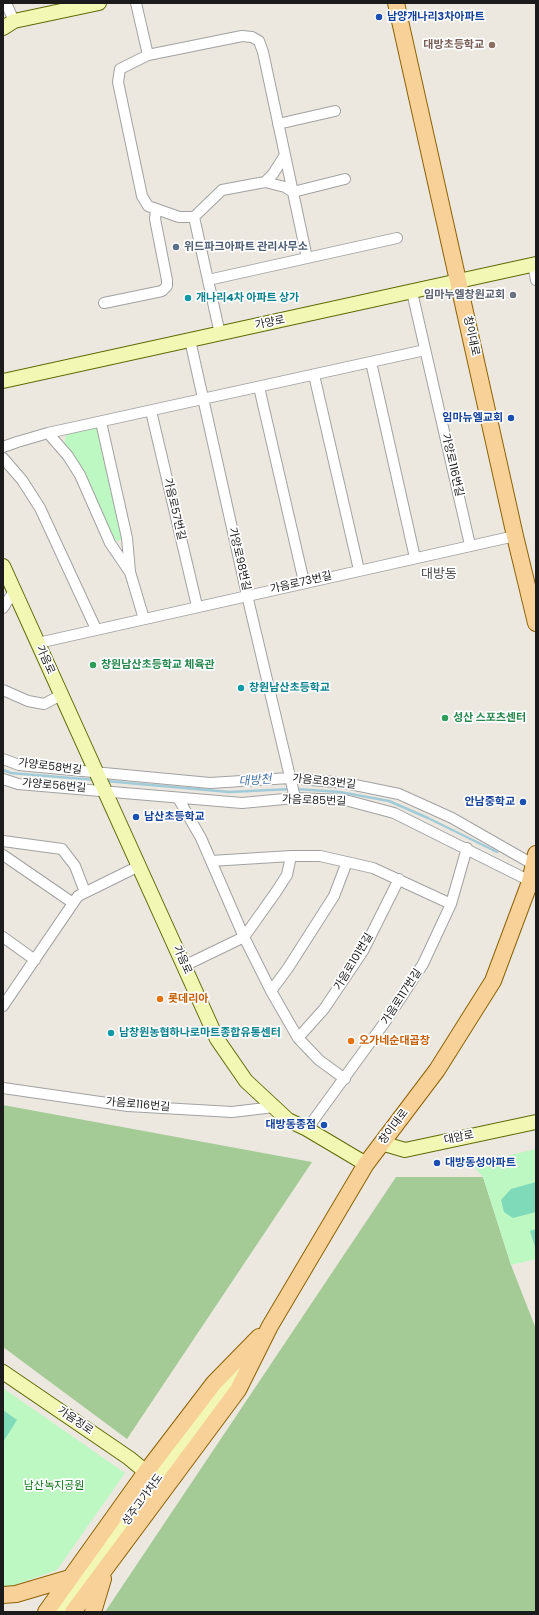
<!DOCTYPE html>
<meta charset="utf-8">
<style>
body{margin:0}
#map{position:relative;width:539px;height:1615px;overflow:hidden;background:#ece8e0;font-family:Poppins,sans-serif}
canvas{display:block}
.frame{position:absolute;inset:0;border:4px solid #1b1b1b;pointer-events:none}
</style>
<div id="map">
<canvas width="539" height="1615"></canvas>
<div class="frame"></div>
</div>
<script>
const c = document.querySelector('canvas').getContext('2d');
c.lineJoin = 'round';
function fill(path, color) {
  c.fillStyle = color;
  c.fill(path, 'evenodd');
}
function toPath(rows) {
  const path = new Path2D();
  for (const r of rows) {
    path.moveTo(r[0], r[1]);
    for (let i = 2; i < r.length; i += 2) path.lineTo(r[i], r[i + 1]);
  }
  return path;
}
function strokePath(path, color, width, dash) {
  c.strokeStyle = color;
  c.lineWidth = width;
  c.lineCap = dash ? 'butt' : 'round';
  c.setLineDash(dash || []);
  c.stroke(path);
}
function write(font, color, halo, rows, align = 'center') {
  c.font = font + ' Poppins,"Noto Sans KR",sans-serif';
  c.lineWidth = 3.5;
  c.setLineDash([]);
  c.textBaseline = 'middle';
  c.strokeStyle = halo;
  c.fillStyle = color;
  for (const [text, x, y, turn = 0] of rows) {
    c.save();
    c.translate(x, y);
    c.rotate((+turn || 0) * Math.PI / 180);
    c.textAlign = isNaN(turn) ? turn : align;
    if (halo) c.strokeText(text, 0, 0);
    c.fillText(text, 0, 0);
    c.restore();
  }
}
fill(toPath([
 [3,1105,312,1162,127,1439,3,1347],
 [396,1177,483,1177,511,1265,536,1329,536,1612,105,1612]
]), '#a4cb96');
fill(toPath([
 [101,422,127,538,110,543,63,450,67,429],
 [536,1149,536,1259,511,1265,483,1177,472,1164],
 [3,1388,125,1473,57,1570,3,1589]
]), '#bdf7c2');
fill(toPath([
 [536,1182,536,1212,513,1218,504,1212,501,1200,511,1189],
 [536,1229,536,1250,530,1231],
 [3,1410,17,1420,3,1442]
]), '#7fdab9');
strokePath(toPath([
 [3,770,11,773,96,780],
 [106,781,229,792,291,789],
 [296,789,340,792,389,801,428,818,497,852]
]), '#a1cbd9', 2.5);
const street = toPath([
 [6,3,14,21],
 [136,3,148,55,120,69,118,82,142,196,148,206,179,217,194,217,222,190,265,182,285,187,293,192,345,179],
 [148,55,242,36,252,37,259,41,263,52,307,258,208,280],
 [278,124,335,111],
 [265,182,273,174,285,155],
 [194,217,220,334],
 [307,258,397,238],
 [533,264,536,280],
 [412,292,470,545],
 [104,303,162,291,167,286,167,280,155,219,156,210],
 [190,340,247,595,295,798],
 [371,362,415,558],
 [314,375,359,570],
 [259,387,304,582],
 [151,411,197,606],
 [101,422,127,538,130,572,144,619],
 [48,433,68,456,80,475,110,543,129,571],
 [3,447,17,442,48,433,425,350],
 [3,458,22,480,40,508,96,629],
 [3,608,14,591],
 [38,643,515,536],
 [3,690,28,701,44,704,61,695],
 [3,759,19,765,210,783,290,778,345,783,399,794,452,818,536,866],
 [3,779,18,784,242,803,295,798,345,800,394,813,534,883],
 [178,798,201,838,244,937,271,991,298,1038,319,1060,345,1079],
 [3,841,62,849,75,866,85,892],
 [3,855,73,903],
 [211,861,291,856],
 [3,937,35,960],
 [184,966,244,937,276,892,287,875,291,856,320,856,373,868,451,904],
 [271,991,288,968,334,896,347,862],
 [3,1006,78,896,139,866],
 [298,1038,324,1009,363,951,399,879],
 [3,1088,128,1106,232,1112,274,1107],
 [307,1129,385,1022,423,964,451,904,467,848]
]);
const secondary = toPath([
 [3,28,14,21,99,3],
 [3,381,536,264],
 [3,566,217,1039,246,1081,288,1120,307,1129,366,1164],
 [381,1143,405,1150,536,1122],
 [3,1372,129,1458,146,1472],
 [62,1612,247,1357]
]);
const primary = toPath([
 [396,3,515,536,536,623],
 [3,1595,16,1594,70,1578],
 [46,1612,146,1472,214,1383,259,1337],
 [73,1612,238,1390,270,1326,366,1164,437,1070,493,981,530,882,536,854],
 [93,1612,103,1579]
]);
strokePath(street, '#a2a2a2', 12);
strokePath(secondary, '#5f6c08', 16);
strokePath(primary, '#8d6304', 18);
strokePath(street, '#fff', 10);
strokePath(secondary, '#f2f7b4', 14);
strokePath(primary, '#f8d199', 16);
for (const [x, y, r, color] of [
 [379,17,4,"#1a4fb4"],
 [492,45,4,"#8d6e63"],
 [176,247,4,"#5c6f8a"],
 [513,295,4,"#6b7280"],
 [188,298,4,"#0f9aa8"],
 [511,418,4,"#1a4fb4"],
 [93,665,4,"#2e9e5b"],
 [241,688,4,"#0f9aa8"],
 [445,718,4,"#2e9e5b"],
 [523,802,4,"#1a4fb4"],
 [136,817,4,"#1a4fb4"],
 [160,999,4,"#e8710a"],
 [111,1033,4,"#0f9aa8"],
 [351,1041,4,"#e8710a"],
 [324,1125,4,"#1a4fb4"],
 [437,1163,4,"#1a4fb4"]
]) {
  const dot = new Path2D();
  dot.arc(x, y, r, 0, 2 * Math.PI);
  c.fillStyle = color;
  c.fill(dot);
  strokePath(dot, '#fff', 1.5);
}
write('bold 11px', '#164399', '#fff', [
 ["남양개나리3차아파트",387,17],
 ["임마뉴엘교회",503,418,"right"],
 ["안남중학교",515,802,"right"],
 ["남산초등학교",144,817],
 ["대방동종점",316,1125,"right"],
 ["대방동성아파트",445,1163]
], 'left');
write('bold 11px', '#785e54', '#fff', [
 ["대방초등학교",484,45]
], 'right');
write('bold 11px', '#4e5e75', '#fff', [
 ["위드파크아파트 관리사무소",184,247]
], 'left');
write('bold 11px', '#5b616d', '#fff', [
 ["임마누엘창원교회",505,295]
], 'right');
write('bold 11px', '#0d838f', '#fff', [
 ["개나리4차 아파트 상가",196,298],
 ["창원남산초등학교",249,688],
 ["남창원농협하나로마트종합유통센터",119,1033]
], 'left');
write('11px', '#1b1b1b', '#fff', [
 ["가양로",270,323,-12],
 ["창이대로",471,336,78],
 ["가양로116번길",452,465,77],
 ["가음로57번길",174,509,77],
 ["가양로98번길",239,559,77],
 ["가음로73번길",301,583,-13],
 ["가음로",45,660,66],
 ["가양로58번길",50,767,7],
 ["가음로83번길",324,782,6],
 ["가양로56번길",54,786,5],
 ["가음로85번길",314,801,2],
 ["가음로",182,960,66],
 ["가음로101번길",354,962,-59],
 ["가음로117번길",402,997,-57],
 ["가음로116번길",138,1105,5],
 ["창이대로",394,1127,-53],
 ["대암로",459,1138,-12],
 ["가음정로",75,1421,34],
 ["성주고가차도",143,1500,-54]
]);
write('bold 11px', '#27864d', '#fff', [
 ["창원남산초등학교 체육관",101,665],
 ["성산 스포츠센터",453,718]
], 'left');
write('bold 11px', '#c56008', '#fff', [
 ["롯데리아",168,999],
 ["오가네순대곱창",359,1041]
], 'left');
write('11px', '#0e7318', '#fff', [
 ["남산녹지공원",54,1486]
]);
write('italic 12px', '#4b77a6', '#fff', [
 ["대방천",255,781,-4]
]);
write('13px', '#4e4e4e', '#fff', [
 ["대방동",439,575]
]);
</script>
